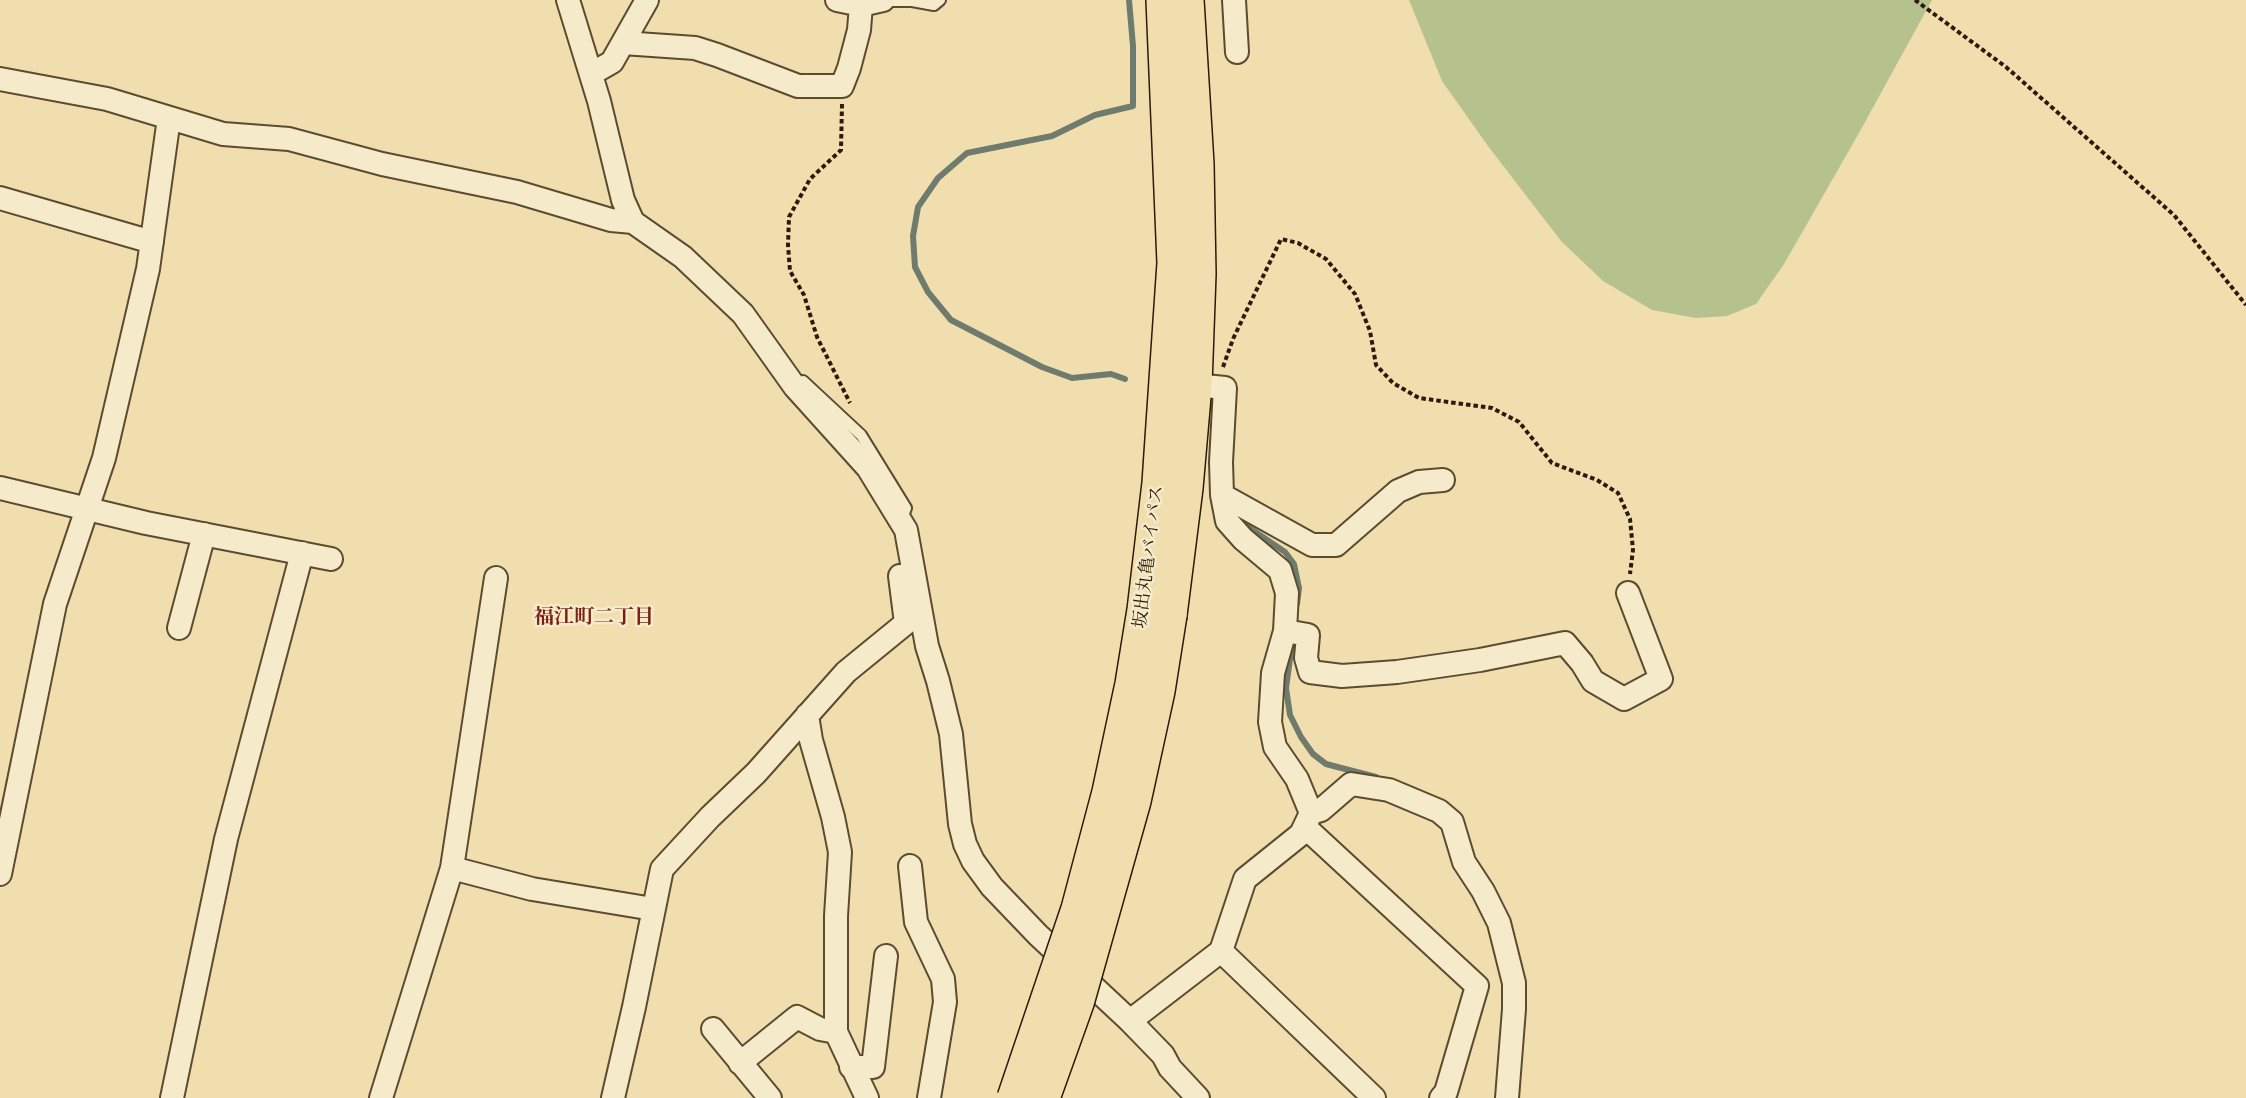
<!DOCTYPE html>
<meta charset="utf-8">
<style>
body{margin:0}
canvas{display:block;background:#f0deae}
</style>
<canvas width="2246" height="1098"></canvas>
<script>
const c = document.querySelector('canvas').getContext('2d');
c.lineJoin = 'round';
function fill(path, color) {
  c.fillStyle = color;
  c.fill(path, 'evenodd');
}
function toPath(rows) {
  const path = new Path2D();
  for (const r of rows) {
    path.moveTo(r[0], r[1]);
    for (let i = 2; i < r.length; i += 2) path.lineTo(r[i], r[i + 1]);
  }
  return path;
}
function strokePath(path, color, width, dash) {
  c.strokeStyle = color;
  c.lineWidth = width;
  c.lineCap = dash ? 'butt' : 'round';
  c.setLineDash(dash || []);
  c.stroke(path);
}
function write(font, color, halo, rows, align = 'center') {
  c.font = font + ' "IM FELL English","Noto Serif JP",serif';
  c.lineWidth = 5;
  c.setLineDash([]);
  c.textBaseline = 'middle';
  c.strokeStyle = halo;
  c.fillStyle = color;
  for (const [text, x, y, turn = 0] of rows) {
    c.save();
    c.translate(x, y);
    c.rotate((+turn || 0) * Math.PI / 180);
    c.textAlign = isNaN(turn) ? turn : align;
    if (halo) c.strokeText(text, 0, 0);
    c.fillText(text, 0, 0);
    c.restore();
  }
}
fill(toPath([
 [1409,0,1932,0,1859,133,1784,264,1756,304,1727,316,1696,318,1652,310,1603,281,1561,241,1488,146,1442,81]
]), '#b6c28d');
strokePath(toPath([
 [1125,379,1111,374,1072,378,1042,367,951,320,928,292,915,267,913,236,918,207,938,178,967,153,1052,136,1095,115,1133,106,1133,46,1129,0],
 [1245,525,1285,552,1294,564,1299,588,1297,604],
 [1292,644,1286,688,1290,715,1301,737,1313,754,1326,764,1376,777]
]), '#6f7b6c', 6);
const service = toPath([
 [883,1,912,1,934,5,940,0],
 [803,381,861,435,906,508,901,521]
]);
const minor = toPath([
 [568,0,599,101,623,200,633,222,683,257,743,314,795,387,868,468,906,530,927,646,938,681,951,734,960,824,965,844,973,861,992,887,1038,935,1130,1021,1163,1055,1170,1068,1198,1098],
 [837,0,861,5,883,0],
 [1234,0,1237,52],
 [623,43,695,48,717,55,798,86,842,86,849,68,859,30,861,5],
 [591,74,612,62,647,0],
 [0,79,107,99,223,134,289,139,382,164,517,192,611,220,633,222],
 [0,198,152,242],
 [1195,385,1225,388,1221,462,1222,495,1227,521,1243,539,1280,570,1287,593,1285,631],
 [0,488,146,523,331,559],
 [1222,495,1312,545,1336,545,1398,491,1419,482,1443,480],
 [179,628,204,534],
 [807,715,811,740,833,817,840,852,836,916,836,1032,867,1098],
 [1311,813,1321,810,1351,784,1389,790,1439,811,1452,822,1464,862,1483,891,1499,923,1514,983,1514,1009,1507,1098],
 [1305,827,1477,986,1446,1092,1441,1098],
 [910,866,916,922,943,979,945,1002,929,1098],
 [452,868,532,889,653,909],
 [0,874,55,604,104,458,148,269,169,118],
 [1221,951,1374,1098],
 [1130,1021,1221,951,1245,879,1301,834,1311,813,1297,779,1275,747,1270,722,1273,673,1285,631,1308,635,1306,658,1310,672,1342,676,1397,672,1480,660,1565,643,1582,663,1593,681,1624,699,1661,679,1628,593],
 [713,1029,770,1098],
 [740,1063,797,1017,820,1029,836,1032],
 [851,1067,873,1067,886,956],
 [172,1098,226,839,302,553],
 [381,1098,452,868,496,578],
 [613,1098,634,1007,662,869,710,817,756,773,846,672,906,623,900,576]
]);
const trunk = toPath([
 [1144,610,1159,483,1174,263,1163,0],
 [1170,615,1186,488,1195,385,1199,274,1197,164,1187,0]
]);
strokePath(service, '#5d4b30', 14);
strokePath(minor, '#5d4b30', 26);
strokePath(trunk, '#2c1a06', 36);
strokePath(toPath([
 [1915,0,2006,67,2174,215,2246,305],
 [842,104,841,150,810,179,789,217,788,245,790,271,804,295,817,337,850,403],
 [1223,367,1233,339,1281,239,1298,243,1326,259,1355,294,1370,331,1376,365,1393,383,1419,398,1492,408,1519,422,1552,463,1597,480,1618,493,1630,519,1633,550,1630,574]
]), '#2c1a06', 4, [4.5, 3]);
strokePath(service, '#f5eaca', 10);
strokePath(minor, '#f5eaca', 22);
strokePath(trunk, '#f0deae', 33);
const trunkBridge = toPath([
 [1014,1098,1078,909,1109,792,1132,684,1144,610],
 [1043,1098,1077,1003,1134,801,1158,691,1170,615]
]);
strokePath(trunkBridge, '#2c1a06', 36, []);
strokePath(trunkBridge, '#f0deae', 33);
write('18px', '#2c1a06', '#f5eaca', [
 ["坂出丸亀バイパス",1150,557,-83]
]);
write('bold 20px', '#7a1f14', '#f5eaca', [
 ["福江町二丁目",594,619]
]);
</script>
